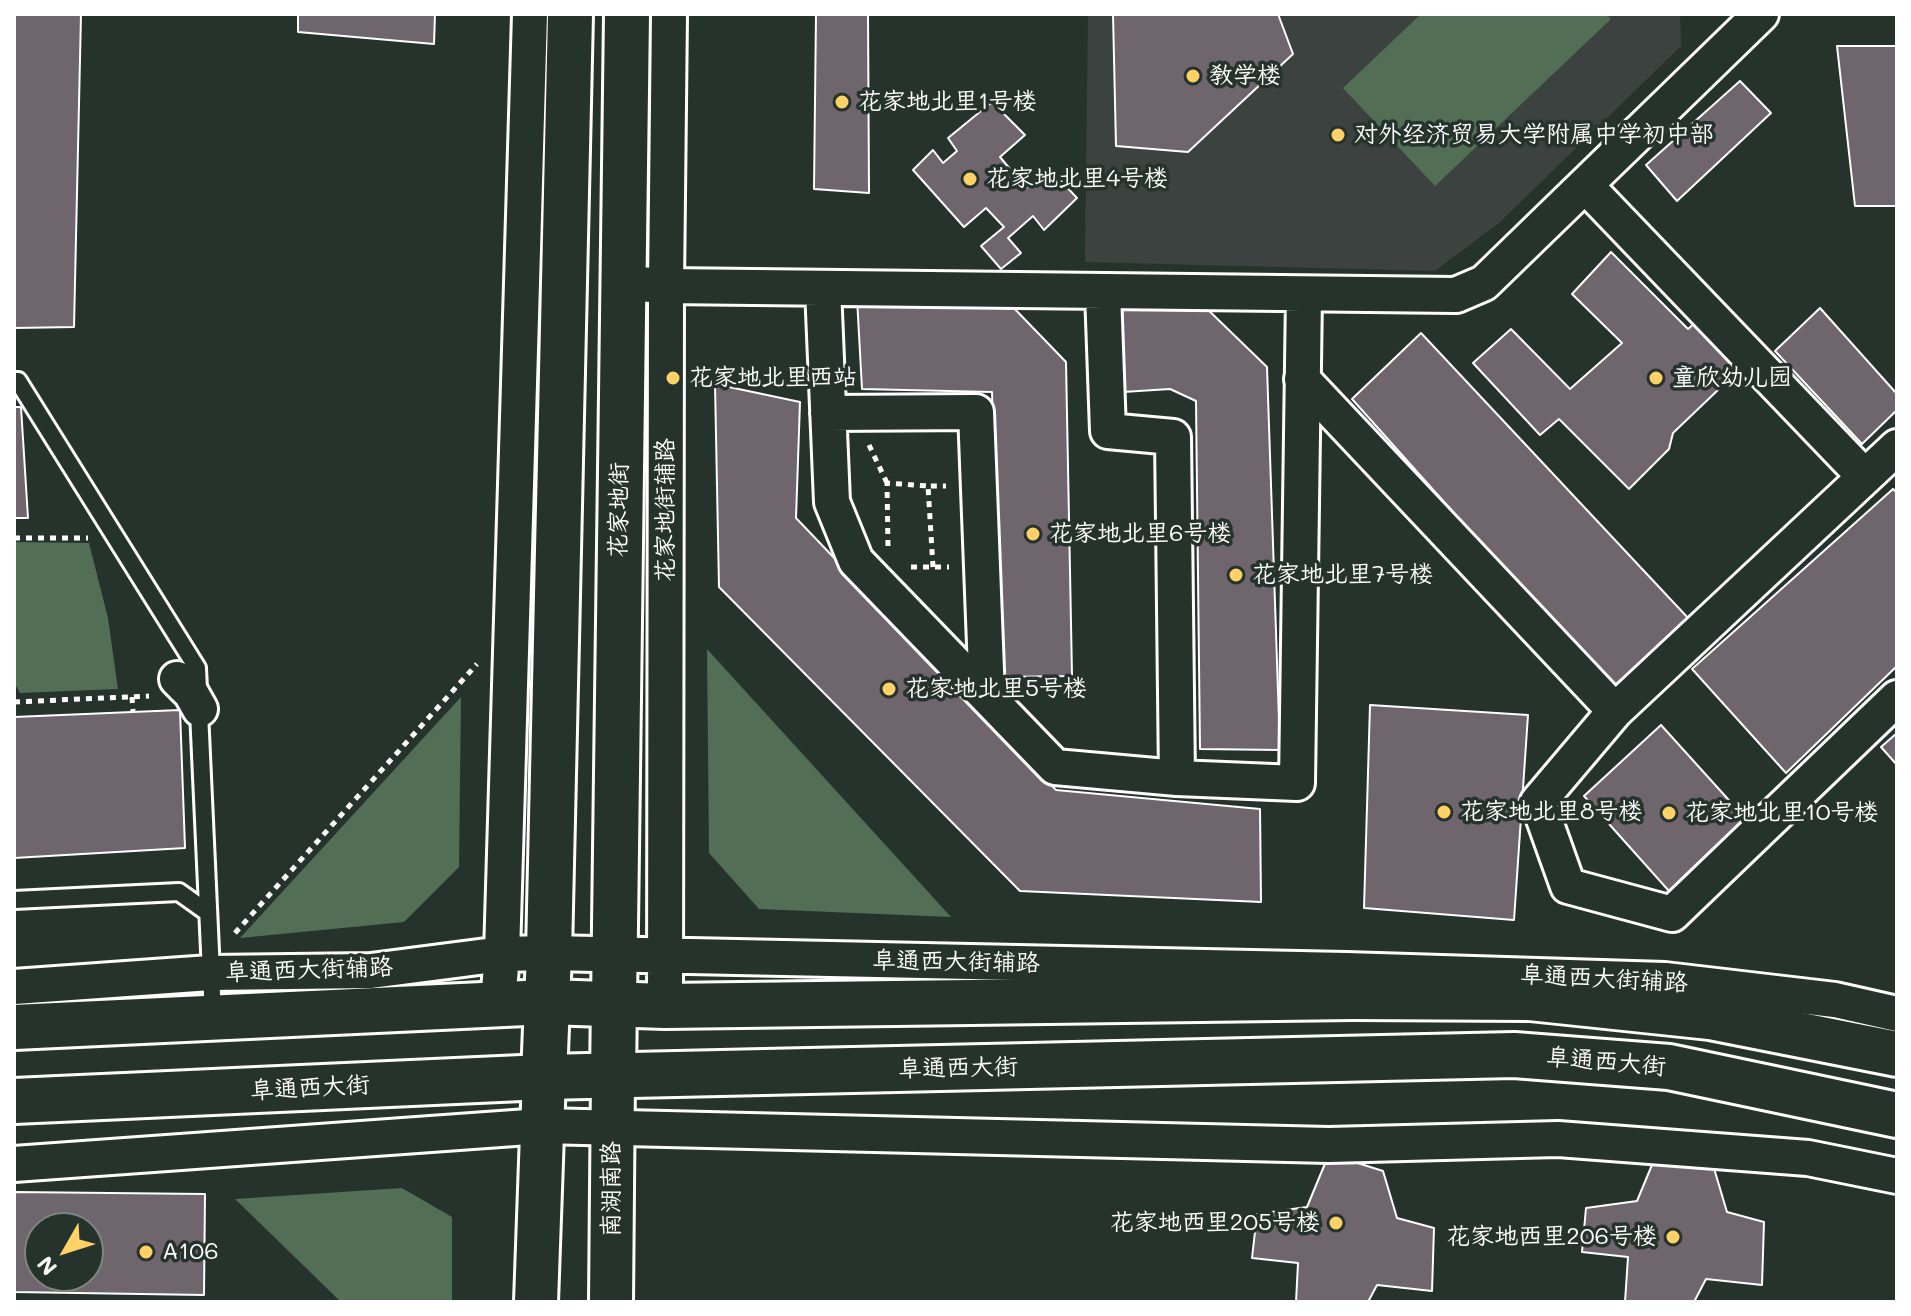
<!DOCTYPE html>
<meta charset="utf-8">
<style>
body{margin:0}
#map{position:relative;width:1911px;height:1316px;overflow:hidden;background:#26332d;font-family:Mali,sans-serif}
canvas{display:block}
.frame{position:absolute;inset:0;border:16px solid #fff;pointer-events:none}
.north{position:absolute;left:24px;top:1212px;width:80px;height:80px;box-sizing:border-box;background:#26332d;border:2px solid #7d8581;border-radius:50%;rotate:231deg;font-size:22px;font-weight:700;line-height:32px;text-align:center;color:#fff}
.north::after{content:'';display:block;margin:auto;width:28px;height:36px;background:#ffd166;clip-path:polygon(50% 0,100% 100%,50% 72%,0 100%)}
</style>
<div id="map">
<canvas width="1911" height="1316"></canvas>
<div class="frame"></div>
<div class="north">N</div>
</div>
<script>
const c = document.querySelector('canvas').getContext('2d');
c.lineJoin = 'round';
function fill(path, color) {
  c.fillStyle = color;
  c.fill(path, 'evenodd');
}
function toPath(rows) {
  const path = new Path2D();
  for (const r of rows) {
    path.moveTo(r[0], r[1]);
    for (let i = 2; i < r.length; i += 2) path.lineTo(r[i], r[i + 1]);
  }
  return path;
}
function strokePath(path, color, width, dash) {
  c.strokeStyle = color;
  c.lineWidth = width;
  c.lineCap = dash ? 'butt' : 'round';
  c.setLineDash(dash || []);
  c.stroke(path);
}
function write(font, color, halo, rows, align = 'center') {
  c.font = font + ' Mali,"LXGW WenKai TC",sans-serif';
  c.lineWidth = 7;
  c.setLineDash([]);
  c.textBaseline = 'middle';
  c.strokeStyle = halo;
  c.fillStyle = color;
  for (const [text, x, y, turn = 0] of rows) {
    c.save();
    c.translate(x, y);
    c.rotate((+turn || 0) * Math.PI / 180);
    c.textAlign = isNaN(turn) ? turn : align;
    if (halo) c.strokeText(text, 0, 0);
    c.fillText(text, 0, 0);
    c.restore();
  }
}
fill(toPath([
 [1088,14,1680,14,1681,46,1499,223,1435,271,1085,262]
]), '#3c4240');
fill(toPath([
 [1421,14,1606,14,1611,19,1435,186,1343,88],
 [14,542,89,543,108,618,118,689,20,693,14,682],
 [707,649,951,917,759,909,709,853],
 [461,697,459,867,404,922,240,938],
 [402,1188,452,1217,452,1302,341,1302,235,1199]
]), '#526e55');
const building = toPath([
 [14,14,81,14,74,327,14,328,14,14],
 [298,14,435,14,434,44,298,32,298,14],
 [816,14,868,14,869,193,814,189,816,14],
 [1113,14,1278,14,1293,54,1188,152,1116,146,1113,14],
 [1837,46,1897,46,1897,206,1855,206,1837,46],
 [1740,81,1771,113,1677,201,1646,165,1740,81],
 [992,102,1025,135,1000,157,1026,188,1049,168,1077,198,1044,230,1033,216,1008,238,1021,253,1001,269,981,246,1004,227,986,208,964,227,913,170,933,150,943,163,957,151,948,138,992,102],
 [1611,252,1688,329,1697,321,1741,368,1673,433,1669,449,1629,489,1559,419,1540,435,1473,363,1511,329,1570,389,1622,343,1572,294,1611,252],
 [857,298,1009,303,1066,362,1072,676,1001,677,992,392,862,389,857,298],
 [1122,301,1202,304,1267,367,1280,750,1200,749,1196,401,1170,389,1123,392,1122,301],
 [1820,308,1897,394,1897,410,1862,444,1775,351,1820,308],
 [1421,333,1689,619,1611,689,1352,399,1421,333],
 [715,384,800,402,796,518,1056,790,1260,809,1261,902,1020,891,719,587,715,384],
 [14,407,21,407,28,518,14,518,14,407],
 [1893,489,1897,493,1897,666,1786,773,1692,669,1893,489],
 [1370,705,1528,715,1514,920,1364,908,1370,705],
 [180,710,185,848,14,858,14,717,180,710],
 [1661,725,1755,829,1677,900,1584,796,1661,725],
 [1897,733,1897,765,1881,747,1897,733],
 [1659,1148,1713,1165,1727,1212,1764,1222,1762,1285,1706,1279,1694,1302,1625,1302,1628,1257,1582,1252,1586,1208,1637,1201,1659,1148],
 [1329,1154,1383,1171,1397,1218,1434,1228,1432,1291,1377,1285,1368,1302,1296,1302,1298,1263,1252,1258,1257,1214,1307,1207,1329,1154],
 [14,1192,205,1194,204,1295,14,1292,14,1192],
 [40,1228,88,1228,88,1276,40,1276,40,1228]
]);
fill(building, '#6e656d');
strokePath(building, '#fff', 2);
const service = toPath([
 [14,381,18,381,197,668,213,1016],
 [14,900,179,892,207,912]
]);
const minor = toPath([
 [1585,185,1865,477],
 [622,283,666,286,1456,295,1484,283,1761,14],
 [823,288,832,502,856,561,1055,767,1177,778,1297,783,1304,295],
 [1103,292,1108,431,1173,437,1177,778],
 [1302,379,1615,711],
 [828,413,976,412,987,696],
 [1897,447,1615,711,1538,802,1568,886,1672,914,1897,698],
 [177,679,191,693,200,709],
 [14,987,210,973,371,971,502,954,549,953,1346,970,1665,980,1835,1000,1897,1014],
 [498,1003,502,954,530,14],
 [665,1006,666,286,669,14],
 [14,1164,542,1126,1329,1145,1558,1139,1808,1158,1897,1176]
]);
const tertiary = toPath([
 [536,1302,544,1077],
 [611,1302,613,1077]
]);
const secondary = toPath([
 [544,1077,549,953,570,14],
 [613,1077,627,14]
]);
const primary = toPath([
 [14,1027,547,1002,665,1006,1353,997,1530,998,1710,1017,1897,1054],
 [14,1101,544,1077,1514,1055,1669,1067,1897,1115]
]);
strokePath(service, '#fff', 22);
strokePath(minor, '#fff', 40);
strokePath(tertiary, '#fff', 48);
strokePath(secondary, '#fff', 50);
strokePath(primary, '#fff', 50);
strokePath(toPath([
 [869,445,887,483],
 [14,538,88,538],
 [888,546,887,483,928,486],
 [911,567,949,567],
 [933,567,928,486,946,486],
 [132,697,133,712],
 [14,702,149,696],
 [235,933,477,664]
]), '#fff', 5, [6, 6]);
strokePath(service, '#26332d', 16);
strokePath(minor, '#26332d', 34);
strokePath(tertiary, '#26332d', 42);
strokePath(secondary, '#26332d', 44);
strokePath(primary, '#26332d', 44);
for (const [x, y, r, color] of [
 [1193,76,8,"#ffd166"],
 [842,102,8,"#ffd166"],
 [1338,135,8,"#ffd166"],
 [970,179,8,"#ffd166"],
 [673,378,8,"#ffd166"],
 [1656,378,8,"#ffd166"],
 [1033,534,8,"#ffd166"],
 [1236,575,8,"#ffd166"],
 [889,689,8,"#ffd166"],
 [1444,812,8,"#ffd166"],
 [1669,813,8,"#ffd166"],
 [1336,1223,8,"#ffd166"],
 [1673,1237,8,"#ffd166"],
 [146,1252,8,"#ffd166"]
]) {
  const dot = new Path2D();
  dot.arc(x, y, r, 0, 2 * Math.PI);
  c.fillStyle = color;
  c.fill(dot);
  strokePath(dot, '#26332d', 3);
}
write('24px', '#fff', '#26332d', [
 ["教学楼",1209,76],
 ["花家地北里1号楼",858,102],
 ["对外经济贸易大学附属中学初中部",1354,135],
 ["花家地北里4号楼",986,179],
 ["花家地北里西站",689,378],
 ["童欣幼儿园",1672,378],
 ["花家地北里6号楼",1049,534],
 ["花家地北里7号楼",1252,575],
 ["花家地北里5号楼",905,689],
 ["花家地北里8号楼",1460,812],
 ["花家地北里10号楼",1685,813],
 ["花家地西里205号楼",1320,1223,"right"],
 ["花家地西里206号楼",1657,1237,"right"],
 ["A106",162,1252]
], 'left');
write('24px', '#fff', '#26332d', [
 ["花家地街",619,510,-89],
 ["花家地街辅路",666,510,-90],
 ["阜通西大街辅路",956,962,1],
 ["阜通西大街辅路",309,970,-2],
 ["阜通西大街辅路",1604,979,3],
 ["阜通西大街",1606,1062,5],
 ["阜通西大街",958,1068,-1],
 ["阜通西大街",310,1088,-3],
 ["南湖南路",612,1189,-90]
]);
</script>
